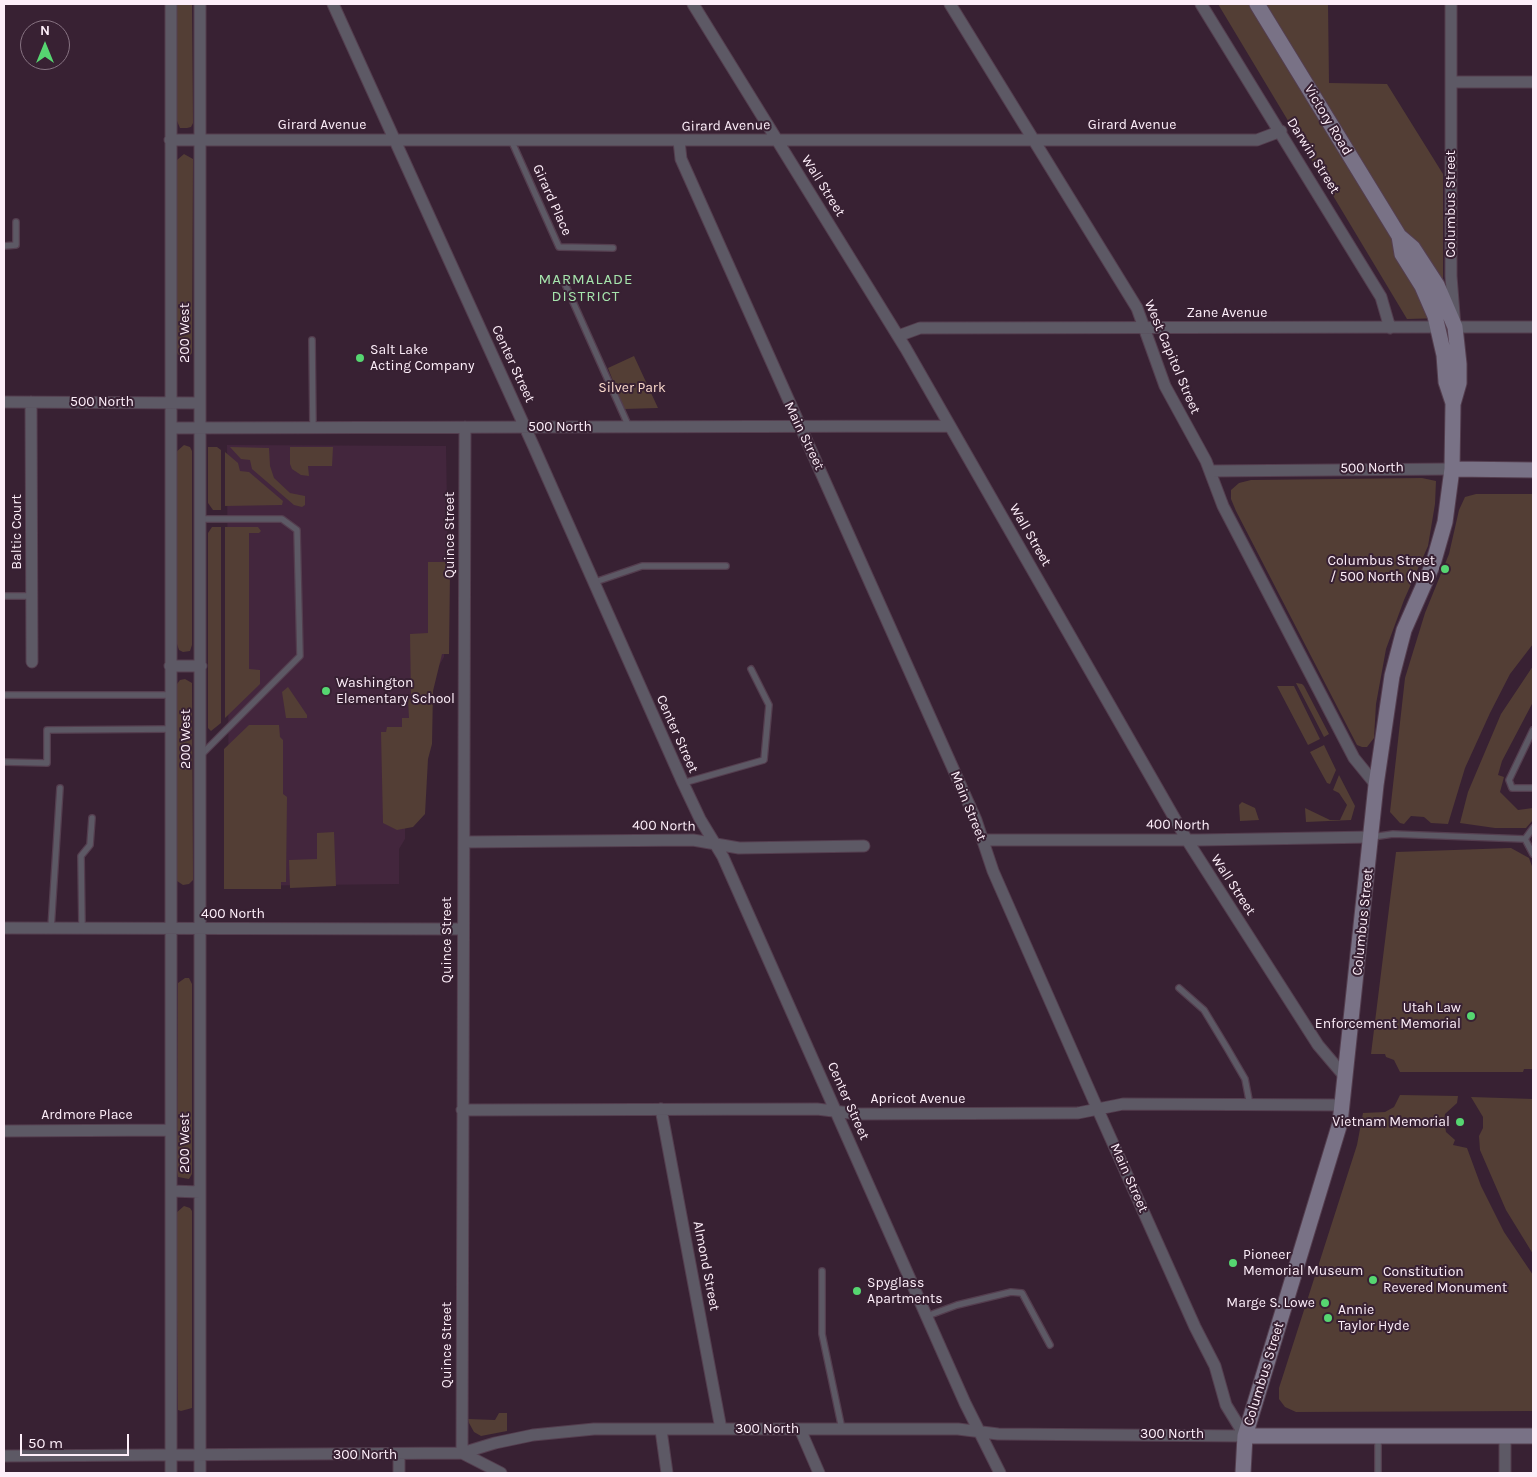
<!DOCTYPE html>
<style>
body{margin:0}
#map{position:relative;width:1537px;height:1477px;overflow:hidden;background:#382133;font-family:Karla,sans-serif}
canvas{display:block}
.frame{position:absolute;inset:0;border:5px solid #fdeef9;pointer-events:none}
.north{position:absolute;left:20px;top:20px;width:50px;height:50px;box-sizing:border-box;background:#382133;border:1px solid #877382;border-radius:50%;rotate:0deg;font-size:14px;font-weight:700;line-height:20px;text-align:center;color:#fdeef9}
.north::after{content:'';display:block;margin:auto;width:18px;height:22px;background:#56d671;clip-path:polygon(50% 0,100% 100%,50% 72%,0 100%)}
.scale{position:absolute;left:20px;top:1434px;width:109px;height:22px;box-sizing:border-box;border:2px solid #fdeef9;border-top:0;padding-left:6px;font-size:15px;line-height:18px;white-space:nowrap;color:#fdeef9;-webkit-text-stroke:4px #382133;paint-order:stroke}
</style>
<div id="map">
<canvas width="1537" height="1477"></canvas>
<div class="frame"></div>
<div class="north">N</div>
<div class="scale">50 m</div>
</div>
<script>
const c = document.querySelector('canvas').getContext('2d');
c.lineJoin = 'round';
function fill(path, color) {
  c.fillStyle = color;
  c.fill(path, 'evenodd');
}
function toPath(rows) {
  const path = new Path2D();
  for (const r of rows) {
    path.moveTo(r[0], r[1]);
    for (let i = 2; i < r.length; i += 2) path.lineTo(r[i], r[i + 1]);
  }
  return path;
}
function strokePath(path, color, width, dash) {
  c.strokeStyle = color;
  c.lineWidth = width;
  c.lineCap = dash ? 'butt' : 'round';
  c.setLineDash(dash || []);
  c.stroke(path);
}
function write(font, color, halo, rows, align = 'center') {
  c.font = font + ' Karla,sans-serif';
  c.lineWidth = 4;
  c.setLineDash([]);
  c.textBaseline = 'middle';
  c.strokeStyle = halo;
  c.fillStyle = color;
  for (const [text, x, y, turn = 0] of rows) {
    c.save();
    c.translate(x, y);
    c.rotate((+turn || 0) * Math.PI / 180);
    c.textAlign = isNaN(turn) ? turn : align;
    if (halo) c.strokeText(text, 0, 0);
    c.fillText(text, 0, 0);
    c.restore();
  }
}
fill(toPath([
 [227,445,446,446,448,561,444,657,405,725,405,839,399,849,399,884,229,886]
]), '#43263d');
fill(toPath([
 [177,4,192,4,193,123,191,127,187,128,180,128,177,121],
 [1218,4,1328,4,1329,83,1387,84,1443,174,1443,318,1407,319],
 [184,154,193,159,192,353,188,358,182,358,176,352,177,160],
 [634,356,658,408,624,409,608,368],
 [184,445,190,447,192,451,192,645,190,651,183,652,179,650,177,644,175,453],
 [208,447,217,447,221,450,221,510,213,510,208,503],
 [230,447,269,448,270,466,274,478,290,493,305,496,305,505,302,507,294,505,252,469,250,460,241,459],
 [290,447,333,447,332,466,308,466,309,476,301,475,292,469,290,464],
 [225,452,238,463,240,471,249,472,283,501,282,505,225,506],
 [1422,478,1436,481,1435,504,1428,546,1404,600,1386,649,1376,704,1374,738,1367,747,1362,747,1357,745,1236,511,1231,499,1231,490,1239,483,1251,480],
 [1476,494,1533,494,1533,644,1510,674,1490,713,1465,768,1448,824,1431,823,1424,817,1411,816,1404,824,1400,823,1390,812,1405,678,1425,613,1449,554,1459,510,1465,497],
 [212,527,221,527,221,723,211,731,208,728,208,533],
 [225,527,258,527,261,531,259,533,249,533,249,669,260,670,260,684,225,718],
 [428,562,446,562,447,571,450,571,449,654,442,654,433,691,432,744,428,759,425,814,413,827,397,830,383,823,381,732,386,732,387,727,402,727,402,718,409,718,408,699,411,699,410,634,428,633],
 [1533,666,1533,702,1502,761,1498,775,1504,777,1500,792,1518,810,1533,808,1533,820,1526,828,1495,828,1460,823,1468,792,1501,714],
 [185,679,192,683,193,880,189,884,183,885,177,881,177,684,180,680],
 [1296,683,1302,684,1304,686,1329,734,1324,737],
 [1277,686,1294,686,1320,739,1308,745],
 [288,687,307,715,307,718,286,718,282,692],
 [249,725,279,725,280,737,283,740,283,794,287,797,286,882,281,882,281,889,224,889,224,749],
 [1324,745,1336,770,1330,784,1327,783,1310,752],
 [1339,775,1355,806,1351,820,1306,822,1305,808,1330,820,1340,820,1347,805,1339,793,1333,790],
 [1242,802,1255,808,1259,820,1240,821,1239,805],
 [334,832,336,886,290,888,289,860,317,859,317,833],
 [1511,848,1529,858,1533,869,1533,1069,1524,1069,1523,1072,1400,1072,1394,1060,1386,1057,1385,1054,1371,1054,1396,852],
 [185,978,189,978,192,984,192,1174,189,1179,178,1177,177,1171,178,983],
 [1400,1095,1458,1096,1457,1103,1445,1114,1444,1120,1446,1132,1455,1140,1453,1145,1467,1148,1481,1186,1504,1232,1533,1275,1533,1411,1296,1412,1285,1407,1279,1399,1279,1388,1357,1145,1363,1113,1385,1112,1394,1107],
 [1471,1097,1533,1099,1533,1254,1506,1210,1480,1150,1479,1136,1483,1128,1483,1117],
 [184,1206,190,1208,192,1211,192,1408,181,1411,178,1410,176,1213],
 [499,1413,507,1413,507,1431,481,1436,474,1432,469,1423,468,1419,495,1420]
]), '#533e35');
const lane = toPath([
 [512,142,559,247,613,248],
 [4,246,16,245,16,222],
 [565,284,629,427],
 [312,340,313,428],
 [201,519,282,519,297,530,300,656,201,755],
 [595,582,642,566,726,566],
 [4,596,32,596],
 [4,695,170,695],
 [1533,730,1509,780,1512,788,1533,788],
 [4,762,47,763,47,730,170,729],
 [683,783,764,760,769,705,751,669],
 [1372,837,1393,834,1525,839,1533,828],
 [1525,839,1533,854],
 [51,928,60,788],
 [82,928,81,856,90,845,92,818],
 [1179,988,1204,1010,1227,1048,1245,1079,1250,1105],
 [822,1271,822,1334,842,1429],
 [927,1316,957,1305,1011,1292,1022,1293,1050,1345],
 [1378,1436,1378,1473]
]);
const street = toPath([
 [333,4,533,445,683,783,700,819,723,857,965,1403,1000,1473],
 [693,4,906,349,1187,840,1318,1045,1346,1078],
 [950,4,1137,308,1165,386,1206,461,1223,506,1354,758,1376,785],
 [1201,4,1381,297,1390,328],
 [1451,4,1451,276,1455,327,1533,327],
 [1451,82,1533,82],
 [170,140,1257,140,1281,131],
 [679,141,681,159,976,820,993,871,1098,1110,1195,1327,1215,1366,1226,1405,1245,1436],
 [898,336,920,328,1439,327],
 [4,402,200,403],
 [31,402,32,662],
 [171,428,950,426],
 [1210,471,1452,469],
 [170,666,201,666],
 [982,840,1199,840,1372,837],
 [464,842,693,840,739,848,864,846],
 [4,928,462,929],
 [661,1109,721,1429],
 [462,1110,817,1109,858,1114,1078,1113,1123,1104,1343,1105],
 [4,1131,171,1130],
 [171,1191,200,1192],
 [800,1429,819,1473],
 [661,1430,667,1473],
 [1505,1436,1505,1473],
 [462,1453,465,427],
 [462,1453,501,1473],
 [399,1455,399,1473],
 [4,1456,462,1453,495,1443,533,1435,594,1429,958,1429,998,1434,1245,1436],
 [171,1473,171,4],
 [200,1473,200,4]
]);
const secondary = toPath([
 [1399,236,1402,254,1422,286,1435,316,1444,355,1446,382,1453,403],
 [1452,469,1533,470],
 [1245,1436,1533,1436],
 [1243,1473,1245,1436,1340,1123,1376,785,1392,676,1404,630,1433,564,1445,522,1452,469,1453,404,1459,383,1459,364,1455,327,1437,285,1413,248,1399,236,1257,4]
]);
strokePath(lane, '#543e4f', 8);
strokePath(street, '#543e4f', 13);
strokePath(secondary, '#543e4f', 17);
strokePath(lane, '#5d5965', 5.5);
strokePath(street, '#5d5965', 11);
strokePath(secondary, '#797286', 15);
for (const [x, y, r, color] of [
 [360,358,5,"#56d671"],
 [1445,569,5,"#56d671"],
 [326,691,5,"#56d671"],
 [1471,1016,5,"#56d671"],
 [1460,1122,5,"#56d671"],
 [1233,1263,5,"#56d671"],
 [1373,1280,5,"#56d671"],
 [857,1291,5,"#56d671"],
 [1325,1303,5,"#56d671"],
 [1328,1318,5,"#56d671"]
]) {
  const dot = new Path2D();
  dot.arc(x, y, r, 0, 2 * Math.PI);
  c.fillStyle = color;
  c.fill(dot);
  strokePath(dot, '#382133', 2);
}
write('14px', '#fdeef9', '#382133', [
 ["Victory Road",1328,120,59],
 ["Girard Avenue",322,125],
 ["Girard Avenue",1132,125],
 ["Girard Avenue",726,126,-1],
 ["Darwin Street",1313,156,58],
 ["Wall Street",823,186,58],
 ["Girard Place",552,200,66],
 ["Columbus Street",1451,204,-90],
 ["Zane Avenue",1227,313],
 ["200 West",185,333,-90],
 ["West Capitol Street",1172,357,67],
 ["Center Street",513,364,65],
 ["500 North",102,402],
 ["500 North",560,427],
 ["Main Street",804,436,64],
 ["500 North",1372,468,-1],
 ["Baltic Court",17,532,-90],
 ["Quince Street",450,535,-90],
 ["Wall Street",1030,535,60],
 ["Center Street",677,734,66],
 ["200 West",186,739,-90],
 ["Main Street",968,806,68],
 ["400 North",1178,825,1],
 ["400 North",664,826,1],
 ["Wall Street",1233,885,57],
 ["400 North",233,914],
 ["Columbus Street",1363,922,-84],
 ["Quince Street",447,940,-90],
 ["Apricot Avenue",918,1099],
 ["Center Street",848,1101,66],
 ["Ardmore Place",87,1115],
 ["200 West",185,1143,-90],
 ["Main Street",1129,1178,66],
 ["Almond Street",706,1266,79],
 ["Quince Street",447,1345,-90],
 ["Columbus Street",1264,1374,-73],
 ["300 North",767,1429],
 ["300 North",1172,1434],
 ["300 North",365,1455]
]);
write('14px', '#fdeef9', '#382133', [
 ["Salt Lake",370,350],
 ["Acting Company",370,366],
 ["Columbus Street",1435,561,"right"],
 ["/ 500 North (NB)",1435,577,"right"],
 ["Washington",336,683],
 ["Elementary School",336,699],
 ["Utah Law",1461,1008,"right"],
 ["Enforcement Memorial",1461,1024,"right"],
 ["Vietnam Memorial",1450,1122,"right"],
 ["Pioneer",1243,1255],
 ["Memorial Museum",1243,1271],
 ["Constitution",1383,1272],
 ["Revered Monument",1383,1288],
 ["Spyglass",867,1283],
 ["Apartments",867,1299],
 ["Marge S. Lowe",1315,1303,"right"],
 ["Annie",1338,1310],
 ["Taylor Hyde",1338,1326]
], 'left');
write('14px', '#fad9cb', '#382133', [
 ["Silver Park",632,388]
]);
c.letterSpacing = '1px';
write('15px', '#a6e5ad', '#382133', [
 ["MARMALADE",586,280],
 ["DISTRICT",586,297]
]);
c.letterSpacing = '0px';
</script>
